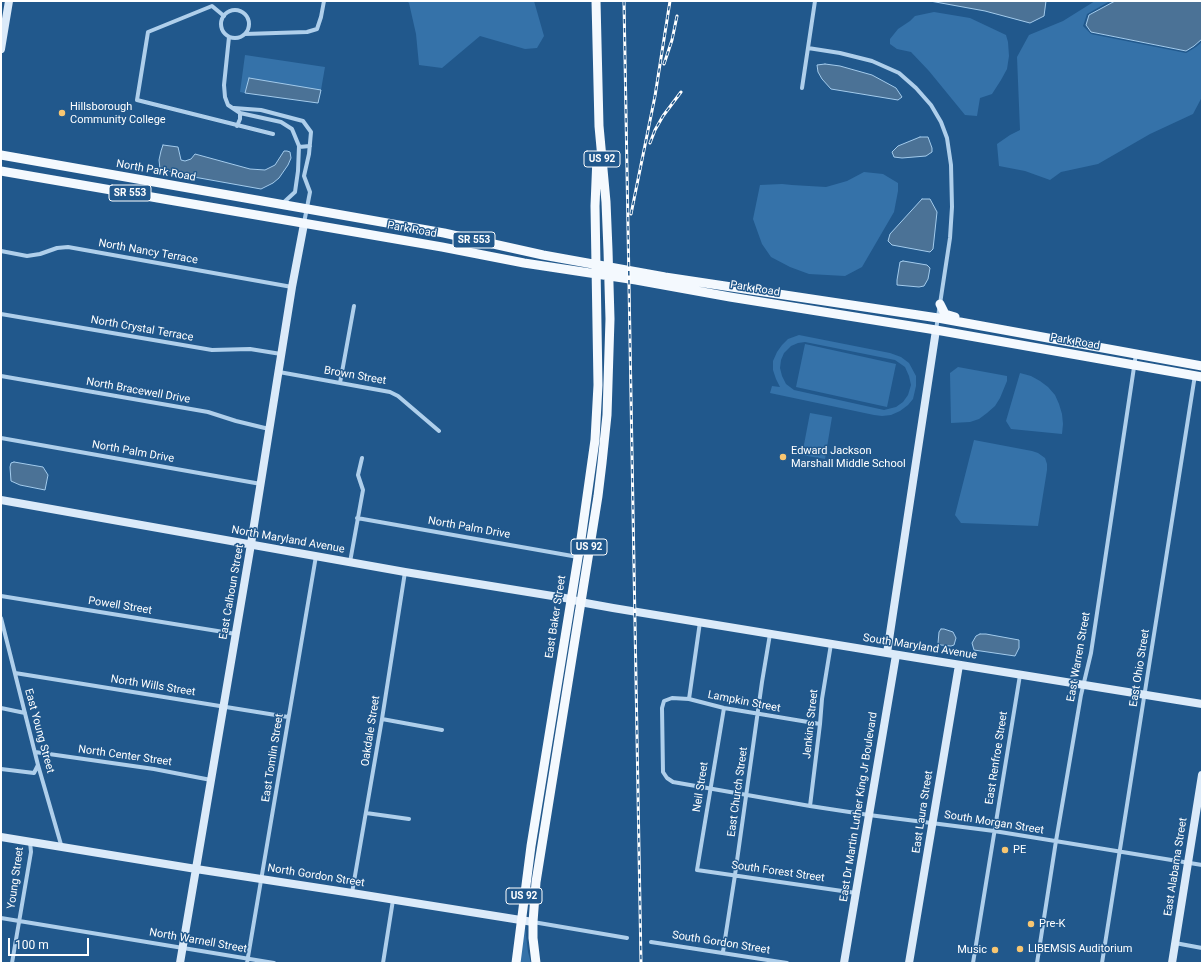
<!DOCTYPE html>
<style>
body{margin:0}
#map{position:relative;width:1203px;height:964px;overflow:hidden;background:#21588c;font-family:Roboto,sans-serif}
canvas{display:block}
.frame{position:absolute;inset:0;border:2px solid #fff;pointer-events:none}
.scale{position:absolute;left:8px;top:938px;width:81px;height:18px;box-sizing:border-box;border:2px solid #fff;border-top:0;padding-left:5px;font-size:12px;line-height:14px;white-space:nowrap;color:#fff;-webkit-text-stroke:3px #21588c;paint-order:stroke}
</style>
<div id="map">
<canvas width="1203" height="964"></canvas>
<div class="frame"></div>
<div class="scale">100 m</div>
</div>
<script>
const c = document.querySelector('canvas').getContext('2d');
c.lineJoin = 'round';
function fill(path, color) {
  c.fillStyle = color;
  c.fill(path, 'evenodd');
}
function toPath(rows) {
  const path = new Path2D();
  for (const r of rows) {
    if (r.length === 3) {
      path.moveTo(r[0] + r[2], r[1]);
      path.arc(r[0], r[1], r[2], 0, 2 * Math.PI);
      continue;
    }
    path.moveTo(r[0], r[1]);
    for (let i = 2; i < r.length; i += 2) path.lineTo(r[i], r[i + 1]);
  }
  return path;
}
function strokePath(path, color, width, dash) {
  c.strokeStyle = color;
  c.lineWidth = width;
  c.lineCap = dash ? 'butt' : 'round';
  c.setLineDash(dash || []);
  c.stroke(path);
}
function write(font, color, halo, rows, align = 'center') {
  c.font = font + ' Roboto,sans-serif';
  c.lineWidth = 3;
  c.setLineDash([]);
  c.textBaseline = 'middle';
  c.strokeStyle = halo;
  c.fillStyle = color;
  for (const [text, x, y, turn = 0] of rows) {
    c.save();
    c.translate(x, y);
    c.rotate((+turn || 0) * Math.PI / 180);
    c.textAlign = isNaN(turn) ? turn : align;
    if (halo) c.strokeText(text, 0, 0);
    c.fillText(text, 0, 0);
    c.restore();
  }
}
fill(toPath([
 [407,1,534,1,544,36,537,48,525,49,480,36,442,68,419,65,416,34,409,3],
 [1095,1,1110,1,1087,14,1083,26,1091,34,1186,53,1196,47,1202,42,1202,97,1193,114,1150,134,1098,164,1061,172,1050,180,1025,171,999,166,997,144,1010,135,1020,130,1017,57,1029,35,1063,21],
 [934,12,970,18,1006,35,1008,42,1009,56,1007,69,1001,80,992,94,980,98,977,116,965,115,929,71,911,52,897,49,890,44,890,39,898,29,910,21,915,16],
 [245,55,325,67,321,90,249,78,245,93,240,92],
 [864,172,883,174,898,183,898,191,894,212,862,267,845,276,809,274,790,267,771,257,762,244,753,219,760,185,782,184,792,185,826,187,847,181],
 [799,335,890,353,901,357,909,363,916,376,916,386,913,399,908,405,900,411,891,415,882,416,874,415,770,393,772,386,780,387,776,379,773,370,773,361,777,352,782,345,788,339],
 [805,342,895,360,905,367,909,376,911,385,908,395,903,402,896,407,884,410,794,390,786,384,782,376,780,368,781,360,784,353,791,346,798,343],
 [805,344,896,364,887,407,796,387],
 [958,367,1007,376,1007,381,1000,398,995,406,987,413,979,419,970,422,951,423,950,373],
 [1020,373,1031,376,1040,381,1048,387,1055,395,1059,404,1062,414,1063,424,1062,434,1011,429,1006,421],
 [810,413,832,417,825,459,802,455],
 [974,440,1032,451,1038,453,1045,458,1047,464,1047,470,1038,526,961,523,955,515],
 [524,927,525,927,528,952,531,963,519,963]
]), '#3572a9');
const water = toPath([
 [930,1,1046,1,1044,16,1030,23,985,11,930,1],
 [1115,1,1202,1,1202,39,1194,46,1186,51,1091,32,1086,25,1089,15,1115,1],
 [825,64,840,66,872,75,896,88,902,97,898,100,831,89,822,79,818,72,817,65,825,64],
 [249,78,321,90,318,103,245,93,249,78],
 [920,137,928,137,932,148,932,152,926,156,902,158,894,157,892,152,898,146,920,137],
 [163,145,178,147,181,160,185,161,191,159,195,154,250,169,265,170,275,165,284,151,287,151,290,152,291,158,288,165,279,178,273,183,261,189,194,177,160,169,159,160,161,151,163,145],
 [922,199,930,199,937,212,933,249,930,252,892,245,888,241,890,234,922,199],
 [903,261,927,265,930,268,928,279,924,286,919,287,897,285,897,280,900,262,903,261],
 [14,462,43,467,48,475,45,490,20,485,11,481,10,467,11,463,14,462],
 [941,629,944,629,953,632,956,638,954,645,951,646,941,645,938,643,939,632,941,629],
 [980,634,986,634,1019,640,1019,648,1015,656,974,650,972,643,976,636,980,634]
]);
fill(water, '#4b7296');
strokePath(water, '#a3cbec', 1);
strokePath(toPath([
 [235,24,14],
 [224,16,212,6,148,32,137,100,273,134],
 [245,34,307,32,317,29,321,17,324,1],
 [229,37,224,85,225,97,228,105,240,113,281,122,292,129,299,146,298,171,295,192,283,203],
 [808,48,840,53,872,61,899,73,916,88,931,105,941,122,947,138,951,165,952,207,950,238,936,330],
 [802,88,815,1],
 [234,108,261,110,303,121,311,132,309,154,304,176,310,192,304,223],
 [237,126,240,119,240,113],
 [299,147,310,146],
 [1,251,27,256,40,254,57,248,68,247,292,287],
 [1,314,212,350,250,349,281,354],
 [279,372,390,392,398,396,439,431],
 [1,376,208,412,236,421,269,429],
 [340,383,354,306],
 [1,438,261,484],
 [357,518,578,557],
 [350,562,363,490,358,475,362,458],
 [1,596,236,634],
 [1,618,38,765,62,848],
 [15,673,288,717],
 [689,699,700,622],
 [1,708,25,713],
 [724,708,697,870,856,893],
 [382,719,442,730],
 [820,724,724,708,689,699,672,698,664,701,662,708,663,772,667,778,673,782,810,806,869,815,994,831,1202,865],
 [35,752,154,769,211,780],
 [1,769,34,773,38,765],
 [810,806,820,724,822,699,831,644],
 [366,813,409,819],
 [352,893,382,719,405,572],
 [1,918,274,963],
 [533,922,627,938],
 [651,942,787,963],
 [1175,943,1202,948],
 [723,952,735,875,762,682,770,634],
 [12,963,31,852,30,842],
 [247,963,316,556],
 [383,963,393,900],
 [973,963,1020,675],
 [1037,963,1056,841,1081,695,1091,653,1136,354],
 [1102,963,1195,375]
]), '#afcfeb', 4);
strokePath(toPath([
 [1,49,9,1],
 [1,500,405,572,571,599,580,602,613,608,905,656,1202,704],
 [887,653,936,330],
 [1,837,196,869,352,893,533,922],
 [180,963,251,544,292,287,304,224],
 [844,963,896,655],
 [909,963,959,665],
 [1172,963,1202,775]
]), '#dbeaf9', 8);
strokePath(toPath([
 [1,155,444,233,543,255,665,277,938,318,1202,366],
 [1,171,442,247,524,263,636,280,730,297,936,330,1202,377],
 [940,304,945,314,955,317],
 [516,963,531,846,581,539,595,440,598,385,595,206,597,157],
 [536,963,533,938,533,922,536,882,598,496,602,463,607,415,610,319,608,250,606,202,599,126,596,1]
]), '#f4f9fe', 9);
const rail = toPath([
 [624,1,641,963],
 [664,64,672,40,677,16],
 [650,143,655,130,663,116,681,92],
 [631,214,655,96,670,1]
]);
strokePath(rail, '#fff', 3);
strokePath(rail, '#21588c', 1.5, [4.5]);
for (const [x, y, r, color] of [
 [62,113,4,"#f8c671"],
 [783,457,4,"#f8c671"],
 [1005,850,4,"#f8c671"],
 [1031,924,4,"#f8c671"],
 [1020,949,4,"#f8c671"],
 [995,950,4,"#f8c671"]
]) {
  const dot = new Path2D();
  dot.arc(x, y, r, 0, 2 * Math.PI);
  c.fillStyle = color;
  c.fill(dot);
  strokePath(dot, '#21588c', 1.5);
}
for (const [x, y, w] of [
 [602,159,36],
 [130,193,42],
 [474,240,42],
 [589,547,36],
 [524,896,36]
]) {
  const box = new Path2D();
  box.roundRect(x - w / 2, y - 8, w, 16, 3);
  c.fillStyle = '#21588c';
  c.fill(box);
  strokePath(box, '#fff', 1);
}
write('bold 10px', '#fff', null, [
 ["US 92",602,159],
 ["SR 553",130,193],
 ["SR 553",474,240],
 ["US 92",589,547],
 ["US 92",524,896]
]);
write('11px', '#fff', '#21588c', [
 ["Hillsborough",70,107],
 ["Community College",70,120],
 ["Edward Jackson",791,451],
 ["Marshall Middle School",791,464],
 ["PE",1013,850],
 ["Pre-K",1039,924],
 ["LIBEMSIS Auditorium",1028,949],
 ["Music",987,950,"right"]
], 'left');
write('11px', '#fff', '#21588c', [
 ["North Park Road",156,171,10],
 ["Park Road",412,230,10],
 ["North Nancy Terrace",148,252,10],
 ["Park Road",755,289,9],
 ["North Crystal Terrace",142,329,10],
 ["Park Road",1075,342,10],
 ["Brown Street",355,376,10],
 ["North Bracewell Drive",138,391,10],
 ["North Palm Drive",133,452,10],
 ["North Palm Drive",469,528,10],
 ["North Maryland Avenue",288,540,10],
 ["East Calhoun Street",232,592,-80],
 ["Powell Street",120,606,9],
 ["East Baker Street",556,617,-81],
 ["South Maryland Avenue",920,647,9],
 ["East Warren Street",1079,657,-80],
 ["East Ohio Street",1140,668,-81],
 ["North Wills Street",153,686,9],
 ["Lampkin Street",744,702,11],
 ["Jenkins Street",811,724,-84],
 ["East Young Street",39,731,75],
 ["Oakdale Street",371,731,-81],
 ["North Center Street",125,756,8],
 ["East Tomlin Street",273,758,-81],
 ["East Renfroe Street",997,758,-81],
 ["Neil Street",701,787,-81],
 ["East Church Street",738,792,-82],
 ["East Dr Martin Luther King Jr Boulevard",859,807,-81],
 ["East Laura Street",923,812,-81],
 ["South Morgan Street",994,823,9],
 ["East Alabama Street",1176,867,-81],
 ["South Forest Street",778,872,8],
 ["North Gordon Street",316,876,9],
 ["Young Street",16,878,-82],
 ["North Warnell Street",198,941,10],
 ["South Gordon Street",721,943,9]
]);
</script>
